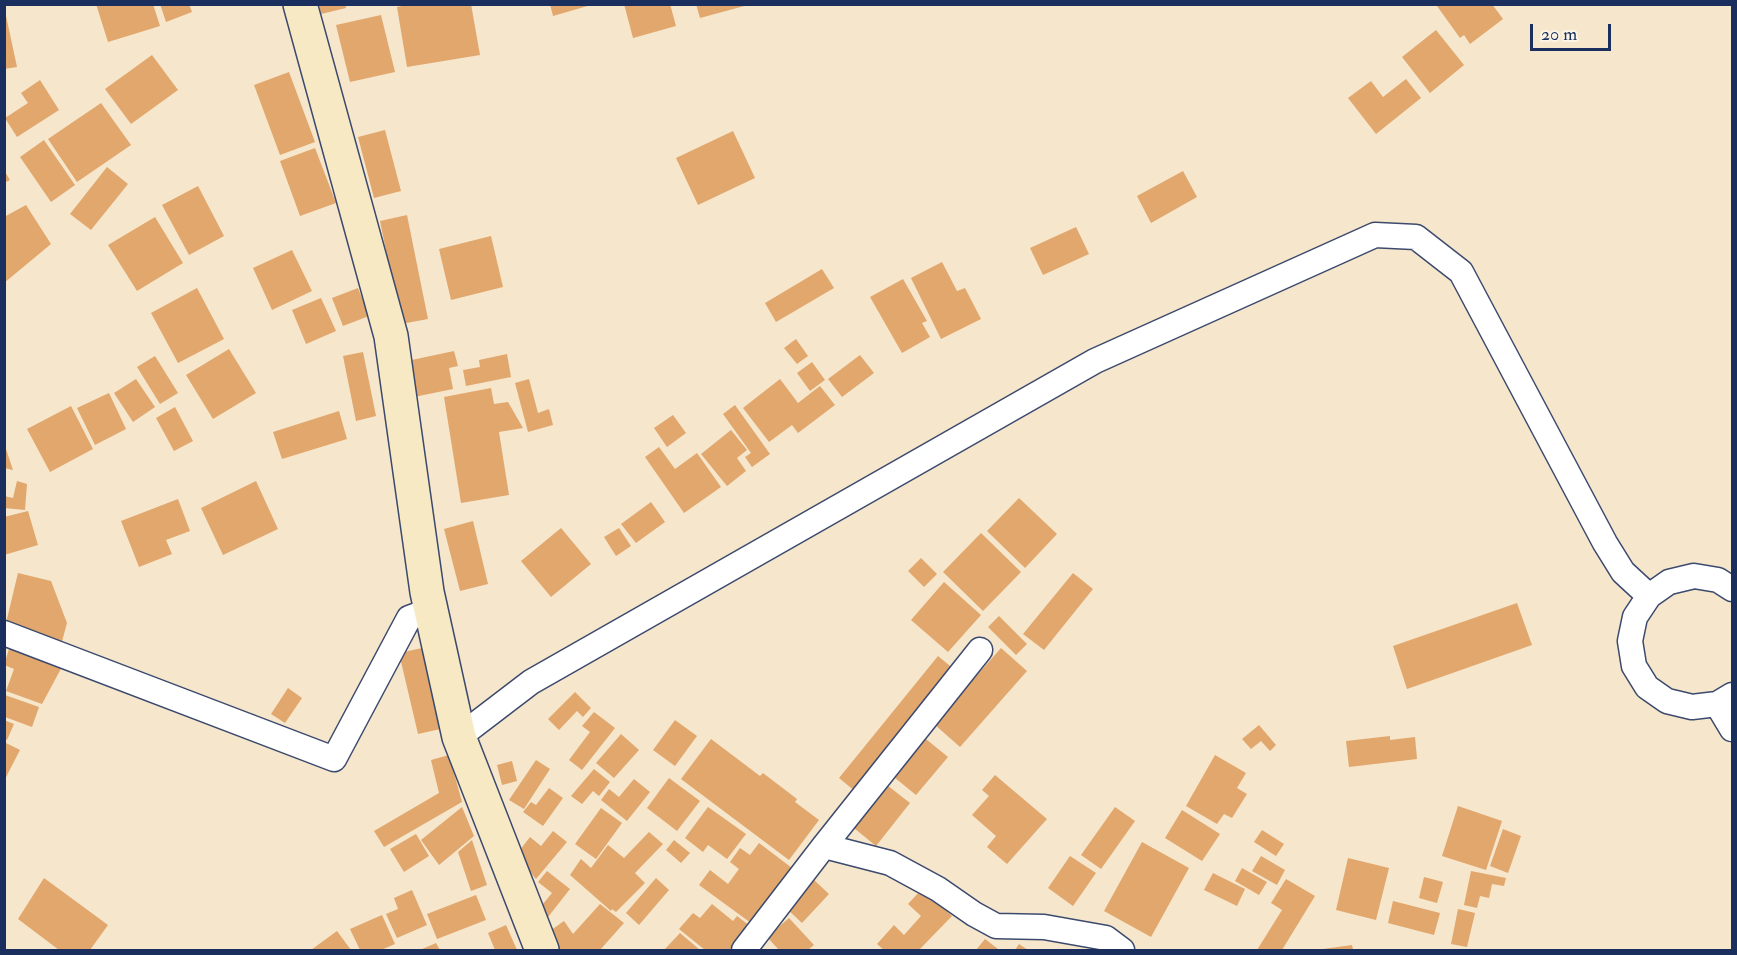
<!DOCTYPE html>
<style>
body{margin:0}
#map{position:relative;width:1737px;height:955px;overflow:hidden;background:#f5e6cc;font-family:"IM FELL Double Pica",serif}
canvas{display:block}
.frame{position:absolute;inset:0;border:6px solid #1b2f5e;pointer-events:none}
.scale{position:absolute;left:1530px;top:24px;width:81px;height:27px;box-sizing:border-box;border:3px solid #1b2f5e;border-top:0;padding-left:8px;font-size:18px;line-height:21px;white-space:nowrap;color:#1b2f5e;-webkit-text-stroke:4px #fcf5e5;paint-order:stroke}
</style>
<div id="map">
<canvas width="1737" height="955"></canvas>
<div class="frame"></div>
<div class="scale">20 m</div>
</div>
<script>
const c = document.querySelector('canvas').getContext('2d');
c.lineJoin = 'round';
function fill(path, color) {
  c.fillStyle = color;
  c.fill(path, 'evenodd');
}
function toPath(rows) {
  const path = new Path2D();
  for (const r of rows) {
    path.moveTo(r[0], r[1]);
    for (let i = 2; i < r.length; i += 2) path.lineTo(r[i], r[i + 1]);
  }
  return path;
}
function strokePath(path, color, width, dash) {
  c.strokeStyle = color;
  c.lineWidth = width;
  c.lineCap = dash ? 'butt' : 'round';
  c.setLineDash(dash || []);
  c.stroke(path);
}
fill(toPath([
 [96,4,153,4,160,26,108,42],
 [160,4,189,4,192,12,166,22],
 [319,4,345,4,346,8,321,14],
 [412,4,471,4,480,55,407,67,397,7],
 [550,4,591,4,591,5,553,16],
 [624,4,670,4,676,26,633,38],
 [696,4,748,4,748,5,700,18],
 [1440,4,1492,4,1503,19,1470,44,1464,35,1460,38,1437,6],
 [5,11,17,67,4,69,4,12],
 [381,15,395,72,350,82,336,25],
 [1436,30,1464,65,1430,93,1402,57],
 [152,55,178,90,131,124,105,89],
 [289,72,315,142,280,155,254,85],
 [1406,79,1421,98,1376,134,1348,98,1371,81,1383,97],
 [40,80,59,110,17,137,5,118,28,103,21,93],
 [101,103,131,145,77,182,48,139],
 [385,130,401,191,374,198,358,137],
 [733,131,755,178,698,205,676,158],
 [44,140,75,185,51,202,20,157],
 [315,148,336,203,300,216,280,161],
 [107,167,128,184,91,230,70,214],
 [4,170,10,180,4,183],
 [1183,171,1197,197,1151,223,1137,196],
 [198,186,224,236,189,255,162,205],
 [26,205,51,244,4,283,4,217],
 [407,215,428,319,401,324,380,221],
 [155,217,183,263,137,291,108,245],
 [1076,227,1089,254,1043,275,1030,248],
 [491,236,503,287,451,300,439,249],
 [292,250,312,291,272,310,253,268],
 [942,262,957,291,965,288,981,319,941,339,911,278],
 [822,269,834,288,776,322,765,303],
 [903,279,927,321,922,323,930,337,902,353,870,297],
 [197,288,224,339,178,363,151,313],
 [358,288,369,316,343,326,332,298],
 [321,298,336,331,306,344,292,310],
 [796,339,808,356,797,364,784,348],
 [229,349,256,393,213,419,186,375],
 [454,351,458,366,449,368,453,389,414,397,407,361],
 [363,352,376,416,356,421,343,356],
 [507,354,511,377,466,386,463,370,480,367,479,360],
 [860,355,874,373,842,397,828,379],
 [155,356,178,393,160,404,137,367],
 [812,362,825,380,810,391,797,373],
 [136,379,155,407,133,422,114,393],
 [529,379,538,413,549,409,553,425,528,432,515,383],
 [780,379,798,403,820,386,835,405,798,433,792,425,769,442,743,408],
 [491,388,494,404,508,402,523,428,499,432,509,495,461,503,444,397],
 [109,393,126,429,95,445,77,408],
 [735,405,770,454,752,467,745,457,751,453,723,414],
 [71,406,93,449,50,472,27,429],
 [175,407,193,441,174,451,156,418],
 [339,411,347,439,282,459,273,432],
 [673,415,686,433,667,447,654,428],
 [731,430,747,450,737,458,746,471,727,486,701,454],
 [5,446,13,470,4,468],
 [659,447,675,469,697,453,721,487,684,513,645,457],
 [17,481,27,484,25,510,4,508,4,496,13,498],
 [256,481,278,529,223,555,201,508],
 [1019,498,1057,534,1025,568,987,531],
 [178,499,190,531,166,540,172,554,139,567,121,521],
 [651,502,665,522,636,543,621,524],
 [28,511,38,545,4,555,4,517],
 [473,521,488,584,460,591,444,529],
 [561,528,591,564,551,597,521,561],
 [619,528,631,546,616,556,604,537],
 [981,533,1021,572,983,611,943,572],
 [921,558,937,574,924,587,908,571],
 [18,573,51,581,67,623,61,645,6,623],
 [1073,573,1093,589,1044,650,1023,634],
 [944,582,981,615,948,652,911,620],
 [1517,603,1532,645,1407,689,1393,646],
 [999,616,1027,644,1016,655,988,627],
 [10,646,63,665,42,704,6,691,14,669,4,665],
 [427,647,445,728,418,734,399,653],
 [1001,648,1027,671,960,747,934,724],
 [938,656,955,670,856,792,839,778],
 [288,688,302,698,285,723,271,714],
 [575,692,591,708,583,717,577,711,559,730,548,719],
 [5,695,39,707,32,727,5,717],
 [594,712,615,728,582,770,569,760,590,732,582,726],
 [4,720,14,724,7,740,4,739],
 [675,720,697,736,675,766,653,750],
 [1259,725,1276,745,1270,751,1261,741,1251,749,1242,739],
 [621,734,639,750,614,778,596,763],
 [921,735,948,757,916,795,889,773],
 [1390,736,1390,740,1415,737,1417,759,1349,767,1346,741],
 [711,739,760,776,763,773,797,799,795,802,819,820,789,860,681,779],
 [4,742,20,750,4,781],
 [449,755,462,802,384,847,374,831,439,793,431,760],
 [1215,755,1246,773,1237,788,1247,794,1232,818,1224,814,1217,824,1186,806],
 [536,760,550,769,524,809,509,800],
 [512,761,517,781,502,785,497,765],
 [594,769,610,782,599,796,593,791,582,804,571,796],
 [995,775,1047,819,1007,864,987,847,996,836,972,815,989,796,982,790],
 [669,778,700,801,677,831,647,808],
 [634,779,650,792,627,821,601,800,609,789,619,797],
 [883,782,910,803,876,846,849,824],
 [549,788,563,798,543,826,523,812,531,802,536,805],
 [1458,806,1502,821,1486,870,1442,856],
 [462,807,474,836,439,865,421,840],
 [708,807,746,834,727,859,708,845,703,852,685,838],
 [1115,807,1135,821,1101,869,1081,855],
 [601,808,622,823,596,859,575,844],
 [1182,810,1220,834,1202,861,1165,838],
 [1503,829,1521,836,1508,873,1490,866],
 [1262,830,1284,844,1276,856,1254,842],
 [553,831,567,842,536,879,516,855,530,837,541,846],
 [649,832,663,844,635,873,645,883,616,912,612,909,611,911,570,875,581,859,591,868,608,845,624,858],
 [416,834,429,856,404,872,390,849],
 [472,840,487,885,471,891,458,852],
 [674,840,690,853,681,863,666,850],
 [1142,842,1189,868,1151,937,1104,911],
 [759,843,792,868,751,923,699,885,710,870,728,884,739,869,730,862,740,848,750,855],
 [1070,856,1096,873,1073,906,1048,888],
 [1261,856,1285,870,1277,885,1252,871],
 [1348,858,1389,868,1376,920,1336,910],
 [1242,868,1267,882,1259,895,1235,881],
 [547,871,570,889,548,917,538,910,552,893,538,882],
 [1471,871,1506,878,1504,886,1492,884,1489,898,1480,896,1477,908,1464,905],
 [1213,873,1245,889,1237,906,1204,890],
 [1424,877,1443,882,1437,903,1419,898],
 [44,878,108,925,90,950,59,950,18,919],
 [656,878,669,890,639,925,626,913],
 [813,879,829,894,802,923,786,908],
 [1286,879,1315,896,1282,950,1257,950,1282,910,1271,903],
 [922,889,952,916,919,950,884,950,877,944,894,925,904,935,921,916,908,904],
 [412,890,427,925,397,938,386,914,398,909,394,898],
 [476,895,486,920,437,939,427,914],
 [1393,901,1440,913,1434,935,1388,923],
 [600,904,624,923,600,950,559,950,547,933,564,921,573,934],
 [712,904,733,921,737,916,750,926,729,950,705,950,679,929,693,913,700,918],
 [1458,909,1475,913,1467,947,1451,944],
 [382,915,395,944,381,950,360,950,350,929],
 [789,918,814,945,808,950,779,950,767,937],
 [506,925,517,950,495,950,488,933],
 [337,931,351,950,311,950],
 [680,933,700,950,664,950],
 [985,939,998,949,997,950,976,950],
 [436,943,440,950,420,950],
 [1019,944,1028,950,1015,950],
 [1352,945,1353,950,1323,950,1323,949]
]), '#e1a76d');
const minor = toPath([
 [1732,589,1718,580,1694,576,1669,582,1649,596,1635,617,1630,641,1634,666,1647,687,1667,701,1692,707,1717,704,1732,695],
 [4,633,334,759,409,618,431,610],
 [1717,704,1732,729],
 [459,737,531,682,1095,361,1375,235,1416,237,1461,272,1605,543,1623,572,1649,596],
 [824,846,890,863,938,889,974,914,996,926,1044,927,1106,938,1122,950],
 [744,950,824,846,980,650]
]);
const secondary = toPath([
 [300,4,391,336,427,592,459,737,542,950]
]);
strokePath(minor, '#3c4a6e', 27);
strokePath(secondary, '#3c4a6e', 36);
strokePath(minor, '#fff', 24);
strokePath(secondary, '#f7e9c3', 33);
</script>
